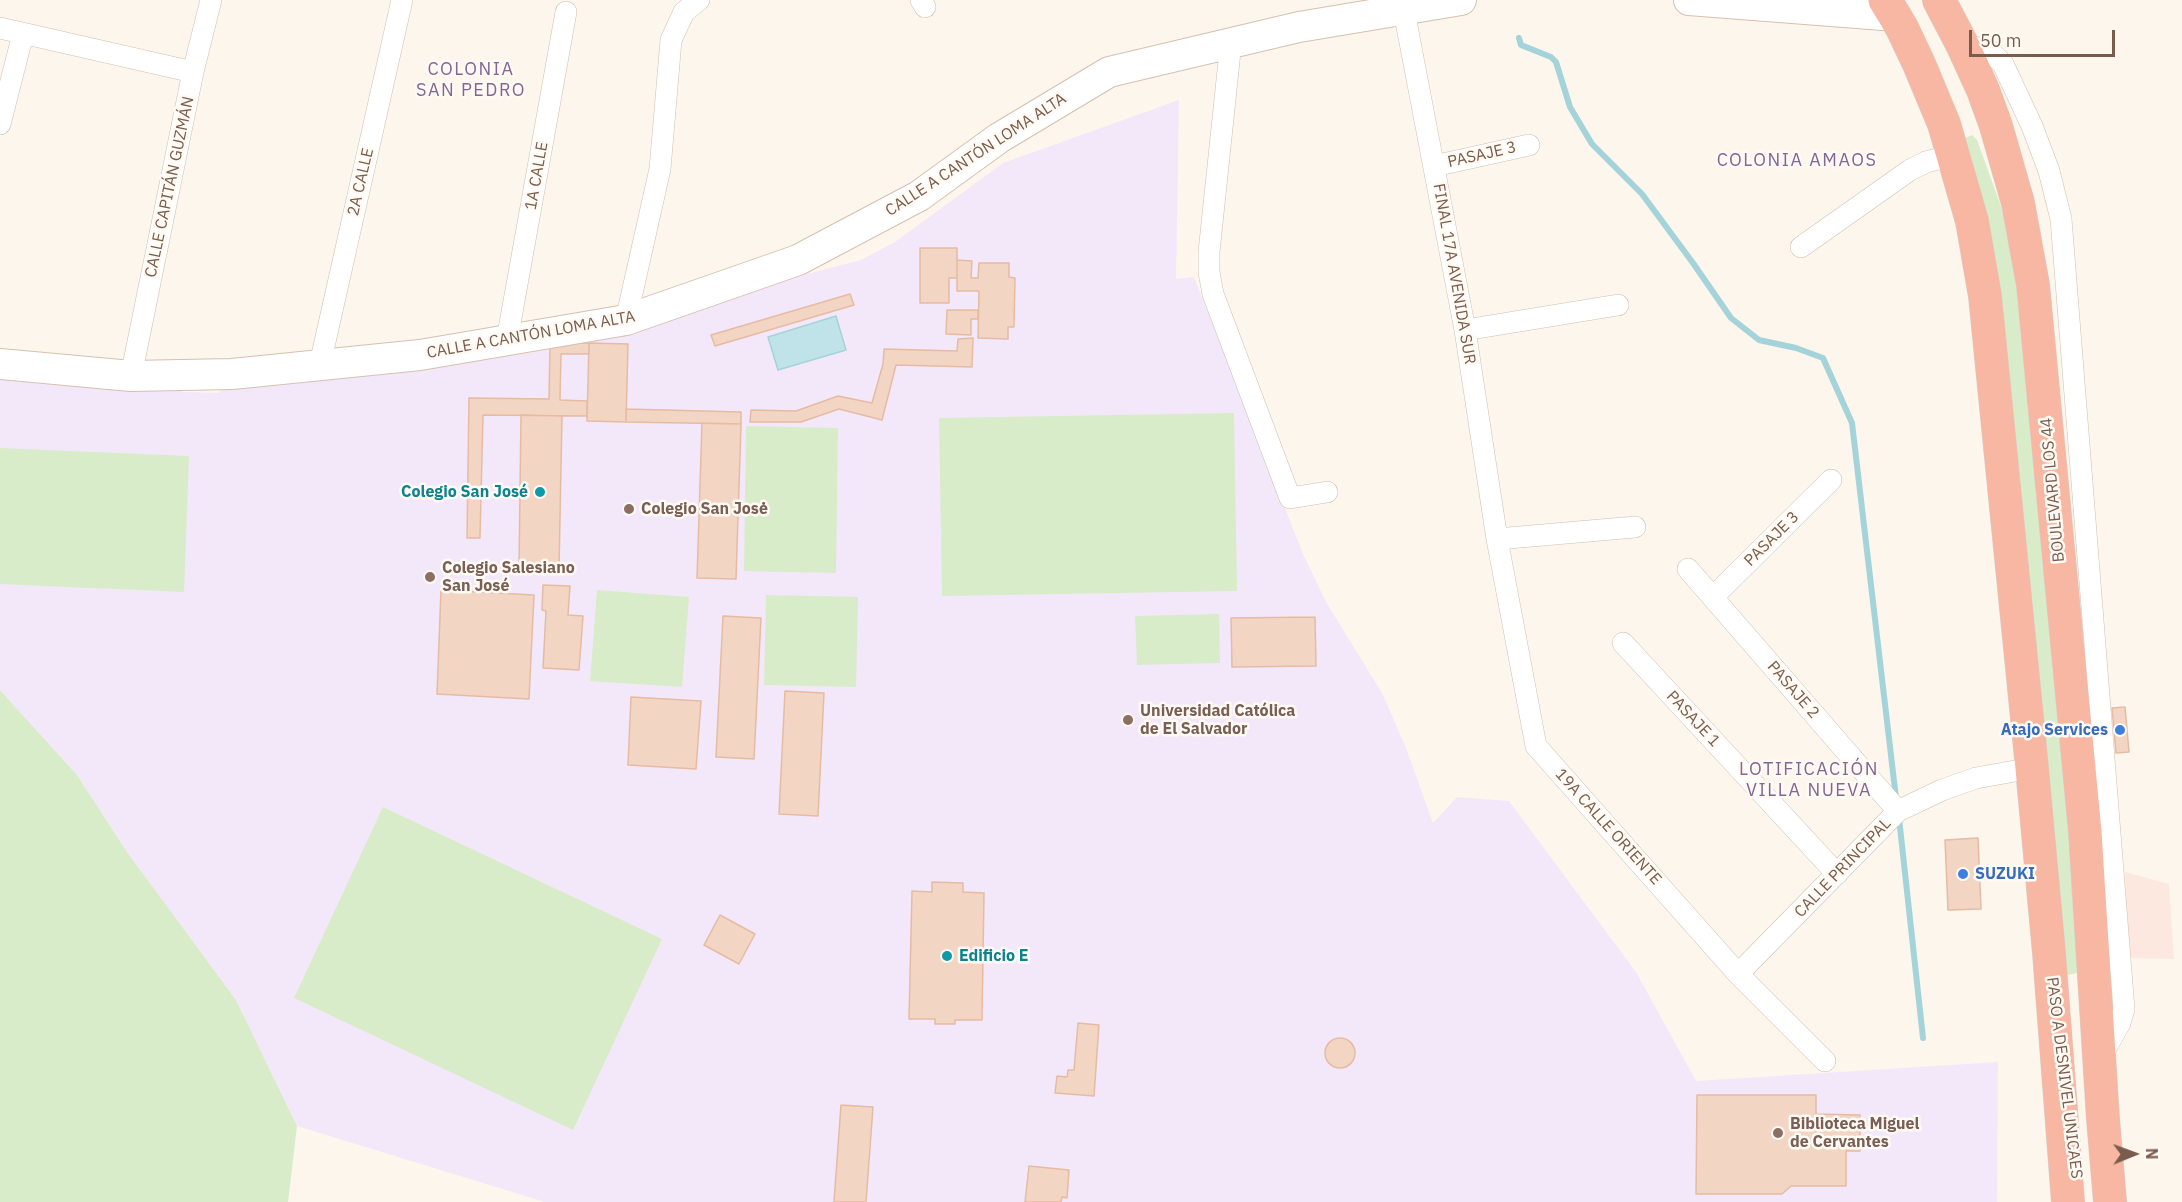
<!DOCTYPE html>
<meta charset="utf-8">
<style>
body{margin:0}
#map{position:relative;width:2182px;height:1202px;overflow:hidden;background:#fdf6ec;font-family:"IBM Plex Sans",sans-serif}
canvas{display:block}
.north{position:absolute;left:2104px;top:1124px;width:60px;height:60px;-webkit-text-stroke:4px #fffaf3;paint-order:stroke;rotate:89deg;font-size:16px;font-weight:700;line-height:24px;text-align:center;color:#7a5c4d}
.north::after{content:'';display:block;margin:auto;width:21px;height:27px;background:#7a5c4d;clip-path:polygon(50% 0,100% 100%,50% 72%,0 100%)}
.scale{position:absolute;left:1969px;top:30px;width:146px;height:27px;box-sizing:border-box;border:3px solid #7a5c4d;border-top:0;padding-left:8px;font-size:18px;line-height:21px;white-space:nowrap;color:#7a5c4d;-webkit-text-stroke:4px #fffaf3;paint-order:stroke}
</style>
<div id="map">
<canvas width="2182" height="1202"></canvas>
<div class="north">N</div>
<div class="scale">50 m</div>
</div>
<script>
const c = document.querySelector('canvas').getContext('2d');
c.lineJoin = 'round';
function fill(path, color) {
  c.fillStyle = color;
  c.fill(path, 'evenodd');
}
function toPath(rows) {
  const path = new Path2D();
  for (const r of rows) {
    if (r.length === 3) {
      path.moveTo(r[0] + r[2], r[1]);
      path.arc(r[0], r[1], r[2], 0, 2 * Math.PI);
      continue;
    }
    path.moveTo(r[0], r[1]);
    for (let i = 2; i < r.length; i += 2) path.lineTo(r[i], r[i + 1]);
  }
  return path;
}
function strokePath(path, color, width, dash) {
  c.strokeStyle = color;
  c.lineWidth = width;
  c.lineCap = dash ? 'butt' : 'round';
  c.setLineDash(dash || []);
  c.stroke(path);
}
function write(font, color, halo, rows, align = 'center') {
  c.font = font + ' "IBM Plex Sans",sans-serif';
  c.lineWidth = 5;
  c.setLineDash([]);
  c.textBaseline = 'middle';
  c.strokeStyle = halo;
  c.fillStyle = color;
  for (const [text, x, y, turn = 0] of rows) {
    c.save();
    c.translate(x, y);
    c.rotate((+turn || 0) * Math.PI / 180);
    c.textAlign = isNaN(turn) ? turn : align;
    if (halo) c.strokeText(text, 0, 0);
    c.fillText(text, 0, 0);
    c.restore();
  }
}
fill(toPath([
 [2125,872,2169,884,2174,959,2128,958]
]), '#fde8e0');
fill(toPath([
 [1179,100,1176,279,1194,277,1303,554,1326,602,1382,693,1406,748,1433,823,1457,797,1509,801,1636,972,1696,1081,1998,1062,1997,1202,545,1202,297,1126,236,1000,127,852,77,775,0,690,0,373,176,387,183,392,218,393,224,387,421,367,535,352,538,346,640,330,803,275,861,260,895,242,1003,163]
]), '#f3e8fa');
fill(toPath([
 [1972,135,1977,140,2003,212,2014,229,2081,972,2064,976,1963,139],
 [1234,413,1237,591,942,596,939,418],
 [746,426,838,428,836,573,744,571],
 [0,448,189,456,184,592,0,584],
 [597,590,689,597,682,687,590,681],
 [766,595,858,597,856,687,764,685],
 [1219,614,1220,663,1137,665,1135,616],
 [0,690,77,775,127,852,236,1000,297,1126,288,1202,0,1202],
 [383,807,662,939,573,1130,294,998]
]), '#d8ecc9');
const water = toPath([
 [836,316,846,350,778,370,768,337,836,316]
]);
fill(water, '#bfe3e8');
strokePath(water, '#a5d3da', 1.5);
strokePath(toPath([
 [1519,38,1521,45,1551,57,1556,62,1570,107,1592,144,1642,194,1693,263,1731,318,1759,340,1796,348,1823,358,1852,423,1896,798],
 [1899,818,1923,1038]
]), '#a5d3da', 6);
const building = toPath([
 [920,248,957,248,957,278,949,278,949,303,920,303,920,248],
 [957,260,972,261,971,278,978,278,979,263,1009,263,1009,277,1015,278,1014,327,1008,327,1008,339,978,338,979,291,957,291,957,260],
 [850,294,854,305,715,346,711,335,850,294],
 [947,310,978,310,978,319,971,319,971,335,946,334,947,310],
 [973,338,972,367,896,365,882,420,839,409,801,422,750,422,751,410,796,411,838,396,872,403,883,364,884,349,957,351,958,339,973,338],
 [550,343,589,343,589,354,561,354,560,400,587,401,587,416,483,415,480,538,467,538,469,398,549,399,550,343],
 [589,343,628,344,626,422,587,421,589,343],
 [626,409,741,412,741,424,626,422,626,409],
 [521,415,562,416,559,569,519,568,521,415],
 [702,423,741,424,736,579,697,578,702,423],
 [543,585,570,586,568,615,583,616,579,670,543,668,546,611,542,610,543,585],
 [441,590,534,595,529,699,437,694,441,590],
 [723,616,761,618,754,759,716,757,723,616],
 [1315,617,1316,666,1232,667,1231,618,1315,617],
 [785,691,824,693,818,816,779,814,785,691],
 [631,697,701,701,696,769,628,765,631,697],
 [2125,707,2129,752,2116,753,2112,708,2125,707],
 [1978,838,1981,909,1948,910,1945,840,1978,838],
 [932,882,963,883,963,892,984,893,982,1020,955,1020,955,1024,935,1024,935,1019,909,1019,912,891,932,892,932,882],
 [720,915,755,934,739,964,704,945,720,915],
 [1078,1023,1099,1025,1094,1096,1055,1093,1057,1076,1067,1077,1068,1070,1074,1070,1078,1023],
 [1340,1053,15],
 [1697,1095,1816,1095,1816,1114,1860,1115,1860,1151,1846,1151,1846,1186,1791,1186,1782,1194,1696,1194,1697,1095],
 [841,1105,873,1107,866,1202,834,1202,841,1105],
 [1029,1166,1069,1170,1067,1198,1062,1197,1061,1202,1025,1202,1029,1166]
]);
fill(building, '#f3d5c3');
strokePath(building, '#e6bba3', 1.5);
const street = toPath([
 [921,0,925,7],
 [1404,11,1465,330,1497,539,1536,746,1738,974,1825,1061],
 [0,28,193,72],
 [1231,42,1209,252,1209,272,1213,294,1290,498,1327,492],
 [1962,44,1990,51,2003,64,2032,126,2049,171,2061,219,2124,1009,2120,1023,2106,1048],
 [0,124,23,34],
 [1434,166,1529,145],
 [1801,247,1910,170,1926,162,1953,155],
 [626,320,660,169,671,40,684,12,699,0],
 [1465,330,1618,305],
 [507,340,566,12],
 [320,364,402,0],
 [131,376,193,72,211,0],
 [1497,539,1635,527],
 [1688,569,1898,811],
 [1713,597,1831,480],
 [1623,643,1837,874],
 [1738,974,1898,811,1942,790,1976,778,2032,768]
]);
const secondary = toPath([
 [1689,0,1896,16],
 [0,364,131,376,232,374,420,355,626,320,798,260,919,196,999,138,1109,72,1299,27,1461,0]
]);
const highway = toPath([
 [1885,0,1902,28,1919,64,1944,124,1972,221,1985,296,2032,768,2049,953,2068,1202],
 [1939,0,1962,44,1983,90,1996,126,2018,203,2033,285,2085,832,2103,1119,2110,1202]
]);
strokePath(street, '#d1beb0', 22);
strokePath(secondary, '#d6c0b0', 32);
strokePath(highway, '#dad1cd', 34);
strokePath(street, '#fff', 21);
strokePath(secondary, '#fff', 30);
strokePath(highway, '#f7b7a3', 33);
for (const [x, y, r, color] of [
 [540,492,6,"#0f9aa8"],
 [629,509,6,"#8d6e63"],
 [430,577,6,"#8d6e63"],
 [1128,720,6,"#8d6e63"],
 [2120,730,6,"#3f7fe0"],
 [1963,874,6,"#3f7fe0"],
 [947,956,6,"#0f9aa8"],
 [1778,1133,6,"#8d6e63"]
]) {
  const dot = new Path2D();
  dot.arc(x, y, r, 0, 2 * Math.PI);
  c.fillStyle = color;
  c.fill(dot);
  strokePath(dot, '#fffaf3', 2);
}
write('16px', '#7a5c4d', '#fffaf3', [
 ["CALLE A CANTÓN LOMA ALTA",976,155,-33],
 ["PASAJE 3",1482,155,-13],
 ["1A CALLE",537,176,-80],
 ["2A CALLE",361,182,-77],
 ["CALLE CAPITÁN GUZMÁN",170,187,-78],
 ["FINAL 17A AVENIDA SUR",1454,274,80],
 ["CALLE A CANTÓN LOMA ALTA",531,335,-10],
 ["BOULEVARD LOS 44",2053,490,-95],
 ["PASAJE 3",1772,539,-45],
 ["PASAJE 2",1793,690,49],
 ["PASAJE 1",1693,719,47],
 ["19A CALLE ORIENTE",1608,827,48],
 ["CALLE PRINCIPAL",1843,868,-46],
 ["PASO A DESNIVEL UNICAES",2064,1078,83]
]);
write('bold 16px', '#0d838f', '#fffaf3', [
 ["Colegio San José",528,492],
 ["Edificio E",959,956,"left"]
], 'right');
write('bold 16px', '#785e54', '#fffaf3', [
 ["Colegio San Josė",641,509],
 ["Colegio Salesiano",442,568],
 ["San José",442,586],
 ["Universidad Católica",1140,711],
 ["de El Salvador",1140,729],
 ["Biblioteca Miguel",1790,1124],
 ["de Cervantes",1790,1142]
], 'left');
write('bold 16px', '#366cbe', '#fffaf3', [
 ["Atajo Services",2108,730],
 ["SUZUKI",1975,874,"left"]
], 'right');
c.letterSpacing = '1.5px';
write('18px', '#846695', '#fffaf3', [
 ["COLONIA",471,70],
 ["SAN PEDRO",471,91],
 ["COLONIA AMAOS",1797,161],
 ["LOTIFICACIÓN",1809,770],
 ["VILLA NUEVA",1809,791]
]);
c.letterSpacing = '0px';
</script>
